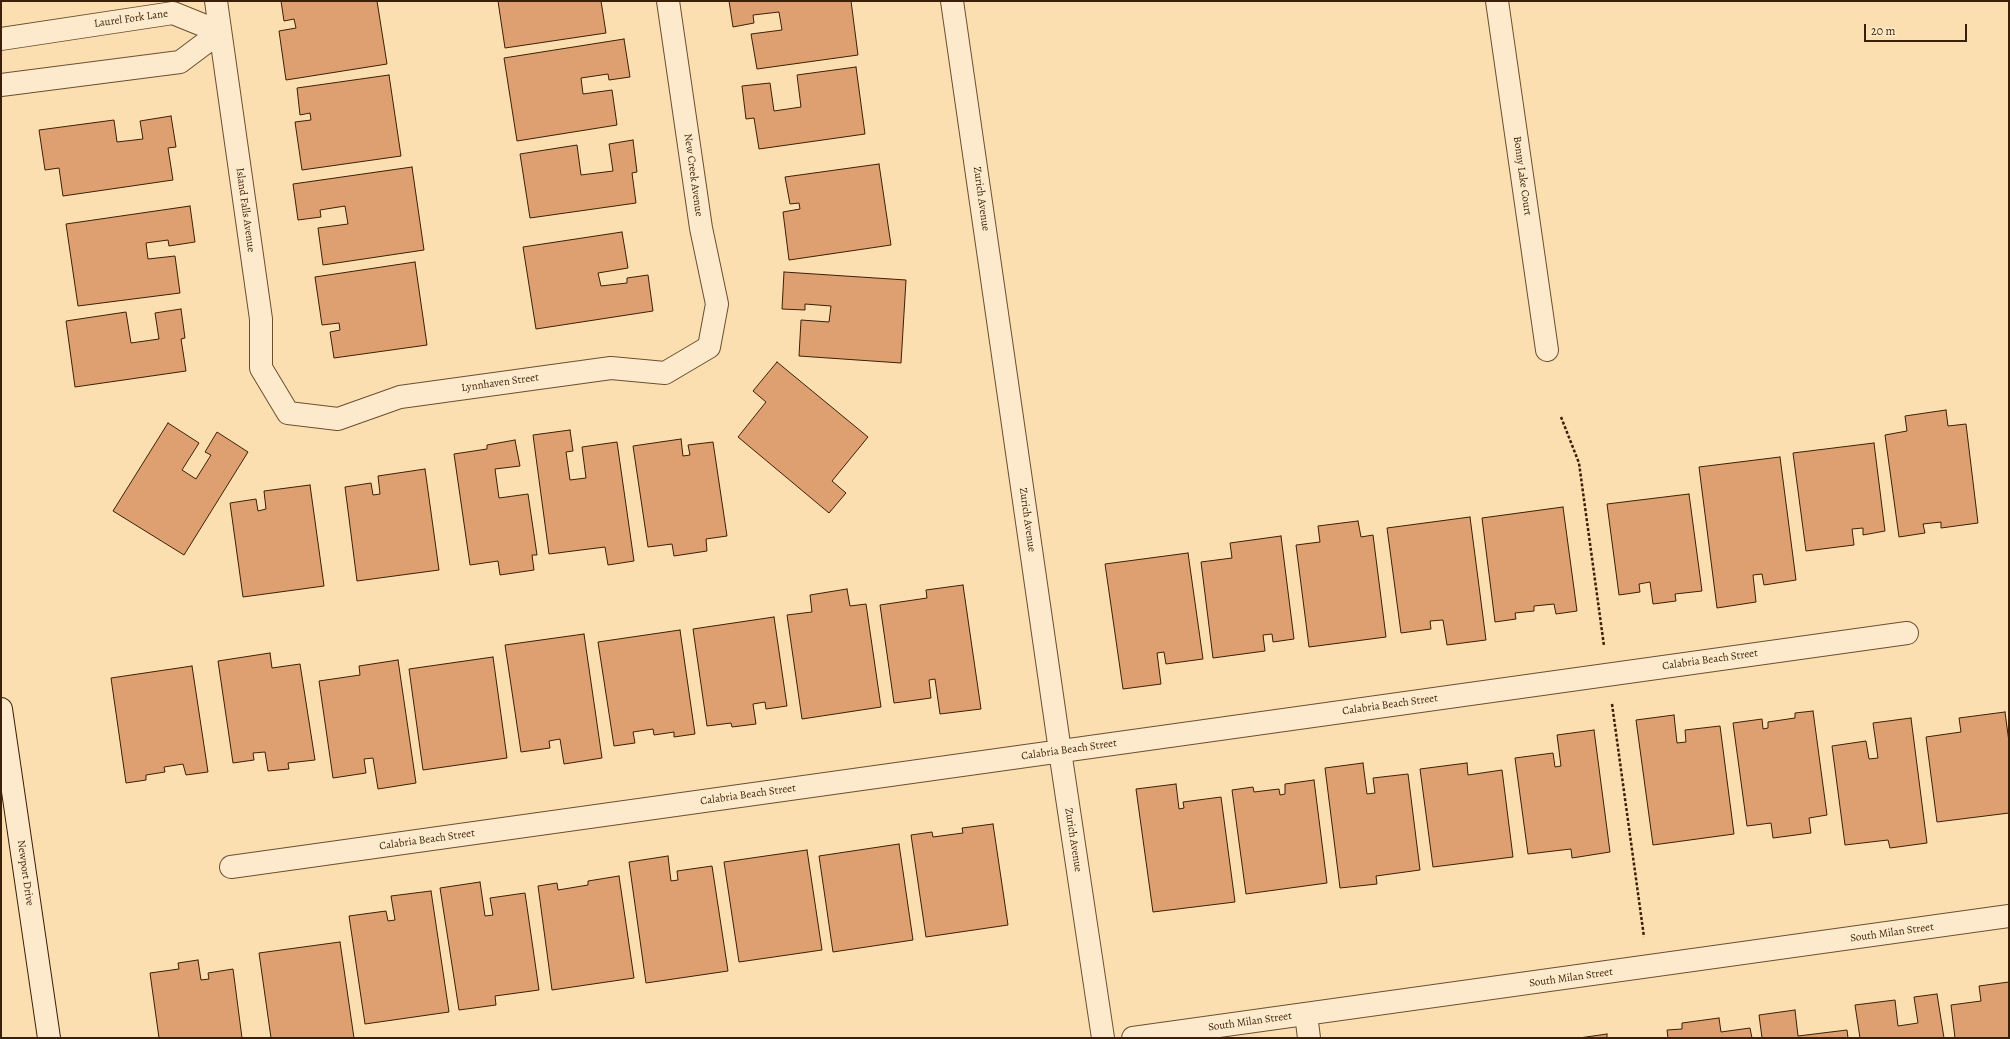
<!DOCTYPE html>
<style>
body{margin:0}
#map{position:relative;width:2010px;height:1039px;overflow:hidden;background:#fcdfb1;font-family:Alegreya,serif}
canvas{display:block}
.frame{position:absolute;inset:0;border:2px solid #3b1f06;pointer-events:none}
.scale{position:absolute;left:1864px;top:24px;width:103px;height:18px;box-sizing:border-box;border:2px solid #3b1f06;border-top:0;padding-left:5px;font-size:12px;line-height:14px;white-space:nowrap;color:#3b1f06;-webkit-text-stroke:3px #fdeacc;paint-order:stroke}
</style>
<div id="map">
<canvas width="2010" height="1039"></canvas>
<div class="frame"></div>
<div class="scale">20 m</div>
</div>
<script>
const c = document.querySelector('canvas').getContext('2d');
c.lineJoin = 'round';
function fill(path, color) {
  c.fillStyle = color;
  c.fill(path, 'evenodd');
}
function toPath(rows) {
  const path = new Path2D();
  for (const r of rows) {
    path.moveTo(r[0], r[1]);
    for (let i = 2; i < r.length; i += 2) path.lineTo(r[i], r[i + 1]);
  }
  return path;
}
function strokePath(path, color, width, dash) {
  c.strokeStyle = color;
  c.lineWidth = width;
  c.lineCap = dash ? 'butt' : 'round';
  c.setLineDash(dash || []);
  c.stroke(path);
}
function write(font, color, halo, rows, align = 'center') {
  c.font = font + ' Alegreya,serif';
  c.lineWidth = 3;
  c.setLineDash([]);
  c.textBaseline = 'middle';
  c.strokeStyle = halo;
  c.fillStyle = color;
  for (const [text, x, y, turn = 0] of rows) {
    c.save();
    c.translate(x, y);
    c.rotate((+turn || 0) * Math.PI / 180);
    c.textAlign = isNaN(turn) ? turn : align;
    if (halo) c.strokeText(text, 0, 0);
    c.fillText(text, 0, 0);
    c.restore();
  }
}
const building = toPath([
 [281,1,377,1,387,64,286,80,279,31,296,28,294,19,284,21,281,1],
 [498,1,601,1,606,33,505,48,498,1],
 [729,1,851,1,858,55,757,69,751,34,782,30,779,12,753,15,754,23,733,27,729,1],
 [624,39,630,77,609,80,608,74,581,78,583,94,612,90,617,125,517,141,504,58,624,39],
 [856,67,865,134,759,149,754,118,746,119,742,86,770,83,774,111,801,107,797,75,856,67],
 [389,75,401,156,302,170,295,122,311,120,310,113,300,115,297,88,389,75],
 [171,116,176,147,168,148,173,180,63,196,59,168,45,170,39,130,114,120,117,142,143,139,140,121,171,116],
 [633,140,637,172,632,173,636,203,530,218,520,154,577,145,581,175,613,171,609,144,633,140],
 [879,164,891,245,789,260,783,212,800,209,799,203,790,204,785,177,879,164],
 [412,167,424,250,323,265,318,228,348,224,345,206,320,210,321,217,298,220,293,184,412,167],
 [190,206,195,242,169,246,168,240,146,243,148,259,175,256,180,293,78,306,66,224,190,206],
 [622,232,628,268,598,273,601,286,627,283,627,278,648,275,653,311,536,329,523,247,622,232],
 [415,262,427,345,334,358,330,332,340,330,339,323,322,325,315,277,415,262],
 [784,272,906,280,901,363,799,356,801,320,829,322,831,306,805,304,805,310,782,309,784,272],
 [181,309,185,338,181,339,186,371,75,387,66,321,126,312,131,343,159,339,155,313,181,309],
 [777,362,868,437,832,481,846,493,829,513,738,437,766,402,753,391,777,362],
 [1946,410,1948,426,1966,424,1978,523,1941,528,1941,522,1923,524,1925,533,1899,537,1885,435,1907,431,1905,416,1946,410],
 [168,423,199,443,182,470,196,479,211,455,205,452,217,432,248,452,184,555,113,511,168,423],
 [570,430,573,451,566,452,570,480,586,478,582,447,617,442,634,561,608,565,605,547,549,554,533,435,570,430],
 [681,439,683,456,690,455,688,445,713,442,727,536,706,539,707,551,674,556,672,544,648,547,633,446,681,439],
 [515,440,520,466,495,469,499,498,528,494,537,555,532,555,534,570,500,575,498,561,470,565,454,454,487,449,487,445,515,440],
 [1874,443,1885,531,1863,535,1863,528,1852,529,1854,545,1806,551,1793,453,1874,443],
 [1780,457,1796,580,1764,585,1762,574,1753,575,1756,602,1717,608,1699,467,1780,457],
 [425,469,439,570,357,581,345,487,371,483,373,495,380,494,378,476,425,469],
 [310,485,324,586,243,597,230,503,256,499,258,511,266,509,264,491,310,485],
 [1689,494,1702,591,1675,594,1676,601,1653,604,1650,582,1639,584,1640,592,1619,595,1607,504,1689,494],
 [1563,507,1577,611,1556,614,1554,604,1534,606,1534,611,1515,613,1516,619,1495,622,1482,518,1563,507],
 [1470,517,1486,640,1447,645,1443,620,1430,621,1431,629,1401,633,1387,528,1470,517],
 [1358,521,1361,537,1373,535,1386,637,1309,647,1296,545,1320,542,1318,526,1358,521],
 [1281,536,1294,639,1273,642,1272,634,1263,635,1265,651,1213,658,1201,562,1232,558,1230,543,1281,536],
 [1188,553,1203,659,1166,664,1164,652,1157,653,1161,684,1123,689,1105,564,1188,553],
 [963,585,981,709,940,714,935,679,929,680,931,698,894,703,880,605,927,598,926,590,963,585],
 [847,589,850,606,866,604,881,707,802,719,787,615,812,612,810,595,847,589],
 [774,617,787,706,766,709,765,702,753,704,756,724,732,727,731,723,707,726,693,629,774,617],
 [680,630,695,734,674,737,674,732,654,735,653,729,633,732,635,743,614,746,598,642,680,630],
 [584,634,602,758,564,764,560,739,549,741,550,748,521,752,505,645,584,634],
 [270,653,272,668,300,664,315,760,288,763,289,769,268,771,265,752,253,753,254,760,233,763,218,661,270,653],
 [493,657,507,758,423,770,409,669,493,657],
 [398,660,416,783,378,789,373,758,364,759,366,773,333,778,319,681,360,675,359,666,398,660],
 [192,666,208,772,186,775,183,764,164,767,165,772,146,775,146,780,126,783,111,678,192,666],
 [1813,711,1827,815,1809,818,1811,833,1773,838,1771,823,1747,826,1733,723,1762,719,1763,729,1768,728,1768,722,1795,718,1795,713,1813,711],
 [2005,712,2009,742,2009,813,1937,822,1926,737,1961,732,1959,718,2005,712],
 [1674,715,1677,743,1686,742,1685,730,1720,726,1734,834,1653,845,1636,720,1674,715],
 [1911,718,1927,843,1890,848,1888,840,1845,845,1832,746,1866,741,1869,759,1878,758,1873,723,1911,718],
 [1594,730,1610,852,1572,858,1571,849,1528,854,1515,758,1553,753,1555,767,1561,766,1557,735,1594,730],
 [1363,763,1367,794,1375,793,1373,778,1408,774,1420,870,1376,876,1377,884,1340,888,1325,768,1363,763],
 [1467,763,1468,775,1502,770,1513,857,1433,867,1420,769,1467,763],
 [1314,780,1327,883,1246,894,1232,790,1253,787,1254,792,1279,789,1280,795,1285,794,1285,784,1314,780],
 [1176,784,1179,809,1184,808,1183,802,1221,797,1235,902,1153,912,1136,789,1176,784],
 [993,824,1008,925,926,937,911,835,932,832,933,837,963,833,962,828,993,824],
 [899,844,913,940,833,952,819,856,899,844],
 [807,850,822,950,739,962,724,862,807,850],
 [668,856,671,881,678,880,677,871,712,866,728,971,646,983,629,862,668,856],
 [619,876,634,978,552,990,538,886,557,883,558,890,588,885,588,881,619,876],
 [480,882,485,916,493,915,490,898,525,893,539,990,495,996,496,1005,459,1010,440,888,480,882],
 [431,891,449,1012,365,1024,349,916,386,911,388,921,395,920,391,896,431,891],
 [340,942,354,1038,271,1038,259,953,340,942],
 [198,960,201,980,209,979,208,973,233,969,242,1038,159,1038,150,973,179,969,178,963,198,960],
 [2009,982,2009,1038,1955,1038,1951,1005,1981,1001,1979,986,2009,982],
 [1937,994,1944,1038,1860,1038,1855,1005,1895,1000,1898,1026,1918,1023,1914,997,1937,994],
 [1795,1010,1798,1036,1847,1030,1848,1038,1762,1038,1759,1015,1795,1010],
 [1719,1018,1721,1032,1750,1028,1752,1038,1668,1038,1667,1030,1682,1029,1682,1023,1719,1018],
 [1607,1034,1607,1038,1579,1038,1607,1034]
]);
fill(building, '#dfa071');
strokePath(building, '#3b1f06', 1);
const street = toPath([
 [216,1,261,319,261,368,288,413,338,419,400,397,611,368,665,373,709,347,717,304,701,228,668,1],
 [952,1,1060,751,1103,1038],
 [1497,1,1547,350],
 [1,39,173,13,220,32],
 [1,85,180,62,220,32],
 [231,867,1907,633],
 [1306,1014,1309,1038],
 [1133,1038,2009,916]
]);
const secondary = toPath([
 [1,709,49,1038]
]);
strokePath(street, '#6b4f31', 24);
strokePath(secondary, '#3b1f06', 24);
strokePath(toPath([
 [1561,417,1579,463,1604,646],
 [1612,704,1644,937]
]), '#3b1f06', 2.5, [3, 2]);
strokePath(street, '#fdeacc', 22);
strokePath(secondary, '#fdeacc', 22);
write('11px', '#3b1f06', '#fdeacc', [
 ["Laurel Fork Lane",131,19,-8],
 ["New Creek Avenue",693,175,82],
 ["Bonny Lake Court",1522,176,82],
 ["Zurich Avenue",981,199,82],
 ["Island Falls Avenue",245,210,82],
 ["Lynnhaven Street",500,383,-8],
 ["Zurich Avenue",1027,520,82],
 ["Calabria Beach Street",1710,660,-8],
 ["Calabria Beach Street",1390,705,-8],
 ["Calabria Beach Street",1069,750,-8],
 ["Calabria Beach Street",748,795,-8],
 ["Calabria Beach Street",427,840,-8],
 ["Zurich Avenue",1073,840,81],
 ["Newport Drive",25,873,82],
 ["South Milan Street",1892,933,-8],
 ["South Milan Street",1571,978,-8],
 ["South Milan Street",1250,1022,-8]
]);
</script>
